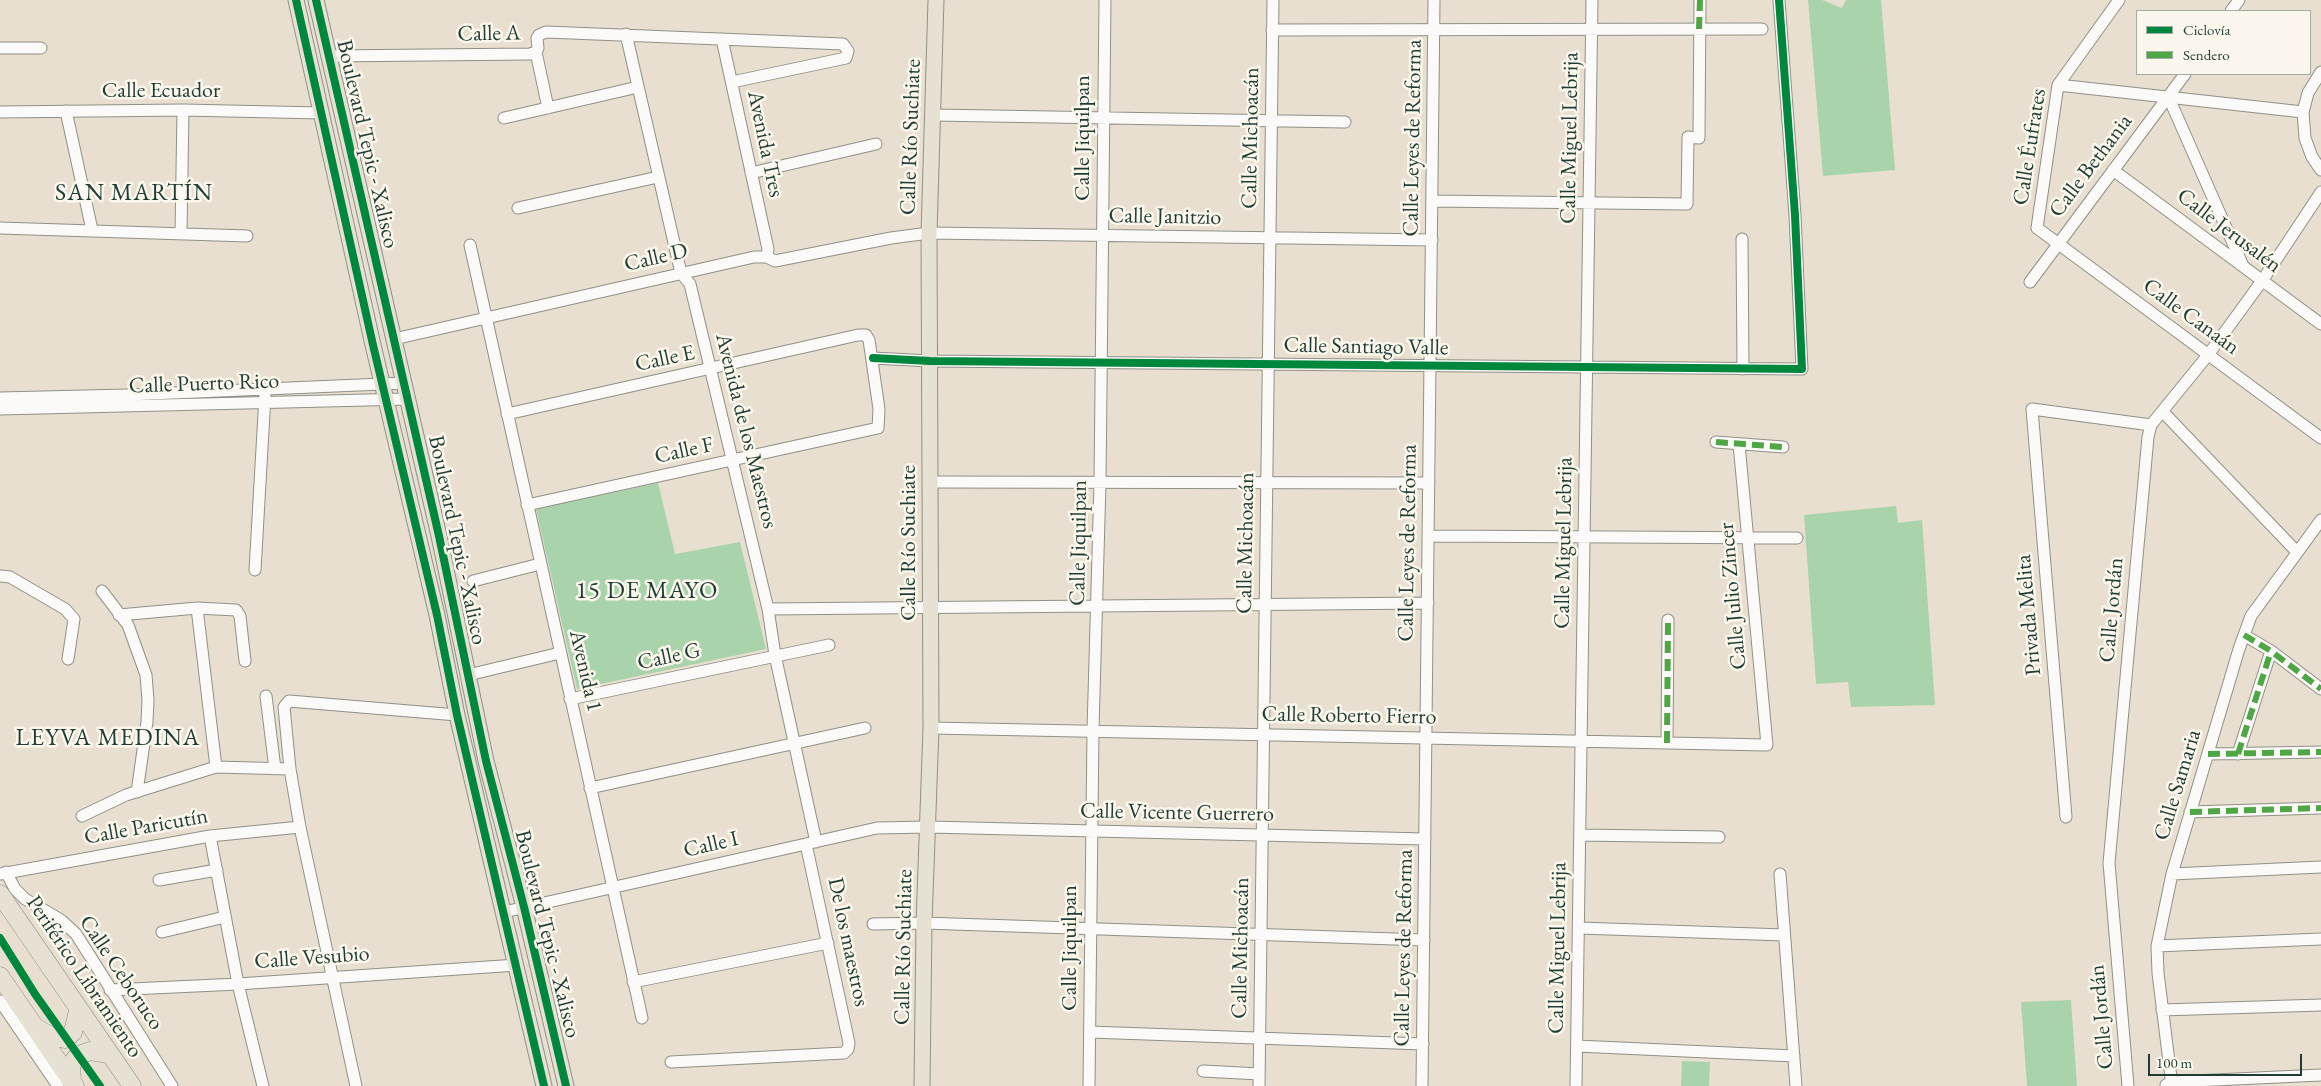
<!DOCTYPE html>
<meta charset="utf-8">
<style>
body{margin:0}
#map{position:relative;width:2321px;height:1086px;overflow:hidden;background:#e8dfd0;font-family:"EB Garamond",serif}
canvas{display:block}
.legend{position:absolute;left:2136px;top:10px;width:175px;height:65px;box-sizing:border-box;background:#fbf7ec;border:1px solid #a3ada2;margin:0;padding:6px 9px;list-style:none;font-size:15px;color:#1f3d34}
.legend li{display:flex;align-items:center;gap:10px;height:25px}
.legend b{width:25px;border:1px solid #a3ada2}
.scale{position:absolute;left:2148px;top:1054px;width:154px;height:22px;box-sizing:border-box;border:2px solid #1f3d34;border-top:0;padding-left:6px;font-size:15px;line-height:18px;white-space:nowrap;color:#1f3d34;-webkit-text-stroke:4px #fbf7ec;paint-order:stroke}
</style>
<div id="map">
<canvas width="2321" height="1086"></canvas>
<ul class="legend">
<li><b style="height:6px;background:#00873e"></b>Ciclovía</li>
<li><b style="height:6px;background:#4fa644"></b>Sendero</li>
</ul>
<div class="scale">100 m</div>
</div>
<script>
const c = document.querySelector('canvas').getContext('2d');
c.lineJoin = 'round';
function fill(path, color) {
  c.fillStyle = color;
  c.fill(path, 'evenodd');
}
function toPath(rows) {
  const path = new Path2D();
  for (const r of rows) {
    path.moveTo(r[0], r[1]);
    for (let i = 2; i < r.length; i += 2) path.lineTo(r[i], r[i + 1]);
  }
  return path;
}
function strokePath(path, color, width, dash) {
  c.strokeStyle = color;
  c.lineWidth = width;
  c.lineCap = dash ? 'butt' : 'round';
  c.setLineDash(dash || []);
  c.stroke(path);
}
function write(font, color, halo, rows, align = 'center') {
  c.font = font + ' "EB Garamond",serif';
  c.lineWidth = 5;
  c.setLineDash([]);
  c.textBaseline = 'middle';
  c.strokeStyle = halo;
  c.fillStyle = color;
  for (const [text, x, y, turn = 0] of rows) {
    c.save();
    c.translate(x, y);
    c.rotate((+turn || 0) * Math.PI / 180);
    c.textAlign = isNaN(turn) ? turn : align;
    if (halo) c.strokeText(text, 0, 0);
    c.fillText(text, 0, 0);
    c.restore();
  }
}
fill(toPath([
 [1808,0,1822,0,1842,8,1846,0,1881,0,1895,170,1823,176],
 [658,483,675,554,740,542,766,649,577,689,536,509],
 [1896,506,1898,523,1922,520,1935,705,1851,707,1848,682,1816,684,1804,515],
 [2071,1000,2077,1086,2027,1086,2021,1002],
 [1682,1061,1710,1062,1709,1086,1681,1086]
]), '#a9d3ab');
const minor = toPath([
 [2119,0,2058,85,2037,228,2321,438],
 [2231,11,2239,0],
 [1272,30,1762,29],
 [626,34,681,273,690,284,768,609,775,655,816,842],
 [722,39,768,249,767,257],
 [0,48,41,48],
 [536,52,548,108],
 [328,56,530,54,536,52,538,48,537,38,539,35,546,32,843,44,848,51,846,58,732,82],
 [2321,72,2308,93,2303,112,2305,138,2312,157,2321,170],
 [2058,85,2303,112],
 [2168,96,2243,266],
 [66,111,92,230],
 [0,112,183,110,321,113],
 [933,115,1345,122],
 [504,118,638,87],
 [2113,170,2321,324],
 [751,173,876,144],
 [1432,201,1687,204,1688,137,1699,138,1700,0],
 [518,208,658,177],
 [0,228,247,236],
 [181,233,183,110],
 [1742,239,1743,369],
 [470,245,642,1018],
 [2030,282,2185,74],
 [394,339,754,257,767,257,775,261,891,238,929,233,1432,240],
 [873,358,930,361,1802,369,1795,215,1779,0],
 [0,398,127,395,405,383],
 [0,409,408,399],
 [2163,412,2297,552],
 [507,414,858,335,866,335,869,340,879,409,878,428,527,505],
 [1716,442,1783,447],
 [930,482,1429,483],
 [1428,536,1797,538],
 [255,570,265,396],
 [0,576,10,577,65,609,74,619,68,659],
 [473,581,540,564],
 [102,591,128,625,146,675,148,700,147,722,137,792],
 [197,608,216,767],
 [768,609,1428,603],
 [119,615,197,608,236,610,240,616,245,661],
 [2244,635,2271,651,2321,689],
 [468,675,560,653],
 [266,696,275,769],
 [570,699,829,645],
 [931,728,1767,745,1739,444],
 [1667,743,1668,620],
 [2208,754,2321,752],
 [2238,754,2271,651],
 [590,788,865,728],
 [2190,812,2321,808],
 [82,816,126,795,216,767,290,769],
 [2066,817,2032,409,2151,425],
 [1580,835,1719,837],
 [210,836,238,984,263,1086],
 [6,872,15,889,25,899,61,920,76,934,172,1086],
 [0,874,210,836,300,827],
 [1780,874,1796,1086],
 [2172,874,2321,867],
 [159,880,217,870],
 [504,912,877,828,929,827,1425,839],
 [873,924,924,923,1424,940],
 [1579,928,1784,935],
 [162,932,225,917],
 [2157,946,2321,939],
 [633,982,828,943],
 [110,990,238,984,517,965],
 [0,1001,58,1086],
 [2162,1010,2321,1005],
 [1090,1032,1423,1044],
 [1577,1046,1794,1056],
 [671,1062,844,1053,848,1049,849,1043,806,844],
 [1203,1071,1259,1074],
 [2166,1085,2172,1082,2321,1075],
 [356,1086,300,827,290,769,284,707,289,701,457,715],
 [1089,1086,1093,730,1100,483,1105,0],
 [1259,1086,1273,0],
 [1422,1086,1434,0],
 [1576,1086,1592,0],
 [2128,1086,2109,863,2148,437,2151,425,2208,355,2262,281,2321,192],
 [2172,1086,2158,973,2157,946,2172,874,2239,649,2251,616,2321,520]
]);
const major = toPath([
 [296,0,373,345,437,615,457,715,544,1086],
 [316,0,439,536,486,761,524,907,566,1086],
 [922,1086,924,923,931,728,929,233,936,0]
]);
const highway = toPath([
 [0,894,132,1086],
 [0,976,75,1086],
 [37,1028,50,1036,65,1039,73,1032,78,1011],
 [72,1081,71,1066,75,1059,82,1054,90,1051,109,1054]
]);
strokePath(minor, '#8f9086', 13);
strokePath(major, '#8f9086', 17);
strokePath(highway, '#8f9086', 19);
strokePath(minor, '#fcfaf8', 11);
strokePath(major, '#e6e1d3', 15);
strokePath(highway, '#e6e1d3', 18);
strokePath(toPath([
 [1699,29,1700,0],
 [1716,442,1783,447],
 [2244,635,2271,651,2321,689],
 [1667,743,1668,620],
 [2208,754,2321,752],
 [2238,754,2271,651],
 [2190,812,2321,808]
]), '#4fa644', 6, [12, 6]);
strokePath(toPath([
 [296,0,373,345,437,615,457,715,544,1086],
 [316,0,439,536,486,761,524,907,566,1086],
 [873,358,930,361,1802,369,1795,215,1779,0],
 [0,938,35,994,100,1086]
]), '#00873e', 8);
write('22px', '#1f3d34', '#fbf7ec', [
 ["Calle A",489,34,-1],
 ["Calle Ecuador",161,91],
 ["Calle Río Suchiate",911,137,-88],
 ["Calle Jiquilpan",1083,138,-90],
 ["Calle Michoacán",1251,138,-89],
 ["Calle Leyes de Reforma",1413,138,-89],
 ["Calle Miguel Lebrija",1570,138,-89],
 ["Boulevard Tepic - Xalisco",367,144,77],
 ["Avenida Tres",765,144,78],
 ["Calle Éufrates",2030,147,-81],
 ["Calle Bethania",2091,166,-53],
 ["Calle Janitzio",1165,217,1],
 ["Calle Jerusalén",2229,231,37],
 ["Calle D",656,258,-13],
 ["Calle Canaán",2191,317,36],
 ["Calle Santiago Valle",1366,347,1],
 ["Calle E",665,359,-12],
 ["Calle Puerto Rico",204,384,-2],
 ["Avenida de los Maestros",746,431,76],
 ["Calle F",684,451,-12],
 ["Boulevard Tepic - Xalisco",457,540,78],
 ["Calle Río Suchiate",909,543,-90],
 ["Calle Jiquilpan",1079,543,-89],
 ["Calle Michoacán",1246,543,-89],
 ["Calle Leyes de Reforma",1408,543,-89],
 ["Calle Miguel Lebrija",1564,543,-89],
 ["Calle Julio Zincer",1733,596,-95],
 ["Calle Jordán",2112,610,-85],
 ["Privada Melita",2029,615,-95],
 ["Calle G",669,657,-12],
 ["Avenida 1",585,671,77],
 ["Calle Roberto Fierro",1349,716,1],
 ["Calle Samaria",2178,785,-73],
 ["Calle Vicente Guerrero",1177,813,1],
 ["Calle Paricutín",146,827,-10],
 ["Calle I",711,845,-13],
 ["Boulevard Tepic - Xalisco",547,934,76],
 ["De los maestros",848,942,78],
 ["Calle Río Suchiate",904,947,-89],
 ["Calle Jiquilpan",1070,948,-90],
 ["Calle Michoacán",1241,948,-89],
 ["Calle Leyes de Reforma",1404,948,-89],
 ["Calle Miguel Lebrija",1558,948,-89],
 ["Calle Vesubio",312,958,-4],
 ["Calle Ceboruco",121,973,56],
 ["Periférico Libramiento",84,977,56],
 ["Calle Jordán",2102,1017,-95]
]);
c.letterSpacing = '1px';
write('24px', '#1f3d34', '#fbf7ec', [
 ["SAN MARTÍN",134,193],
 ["15 DE MAYO",647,591],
 ["LEYVA MEDINA",108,738]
]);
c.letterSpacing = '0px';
</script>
